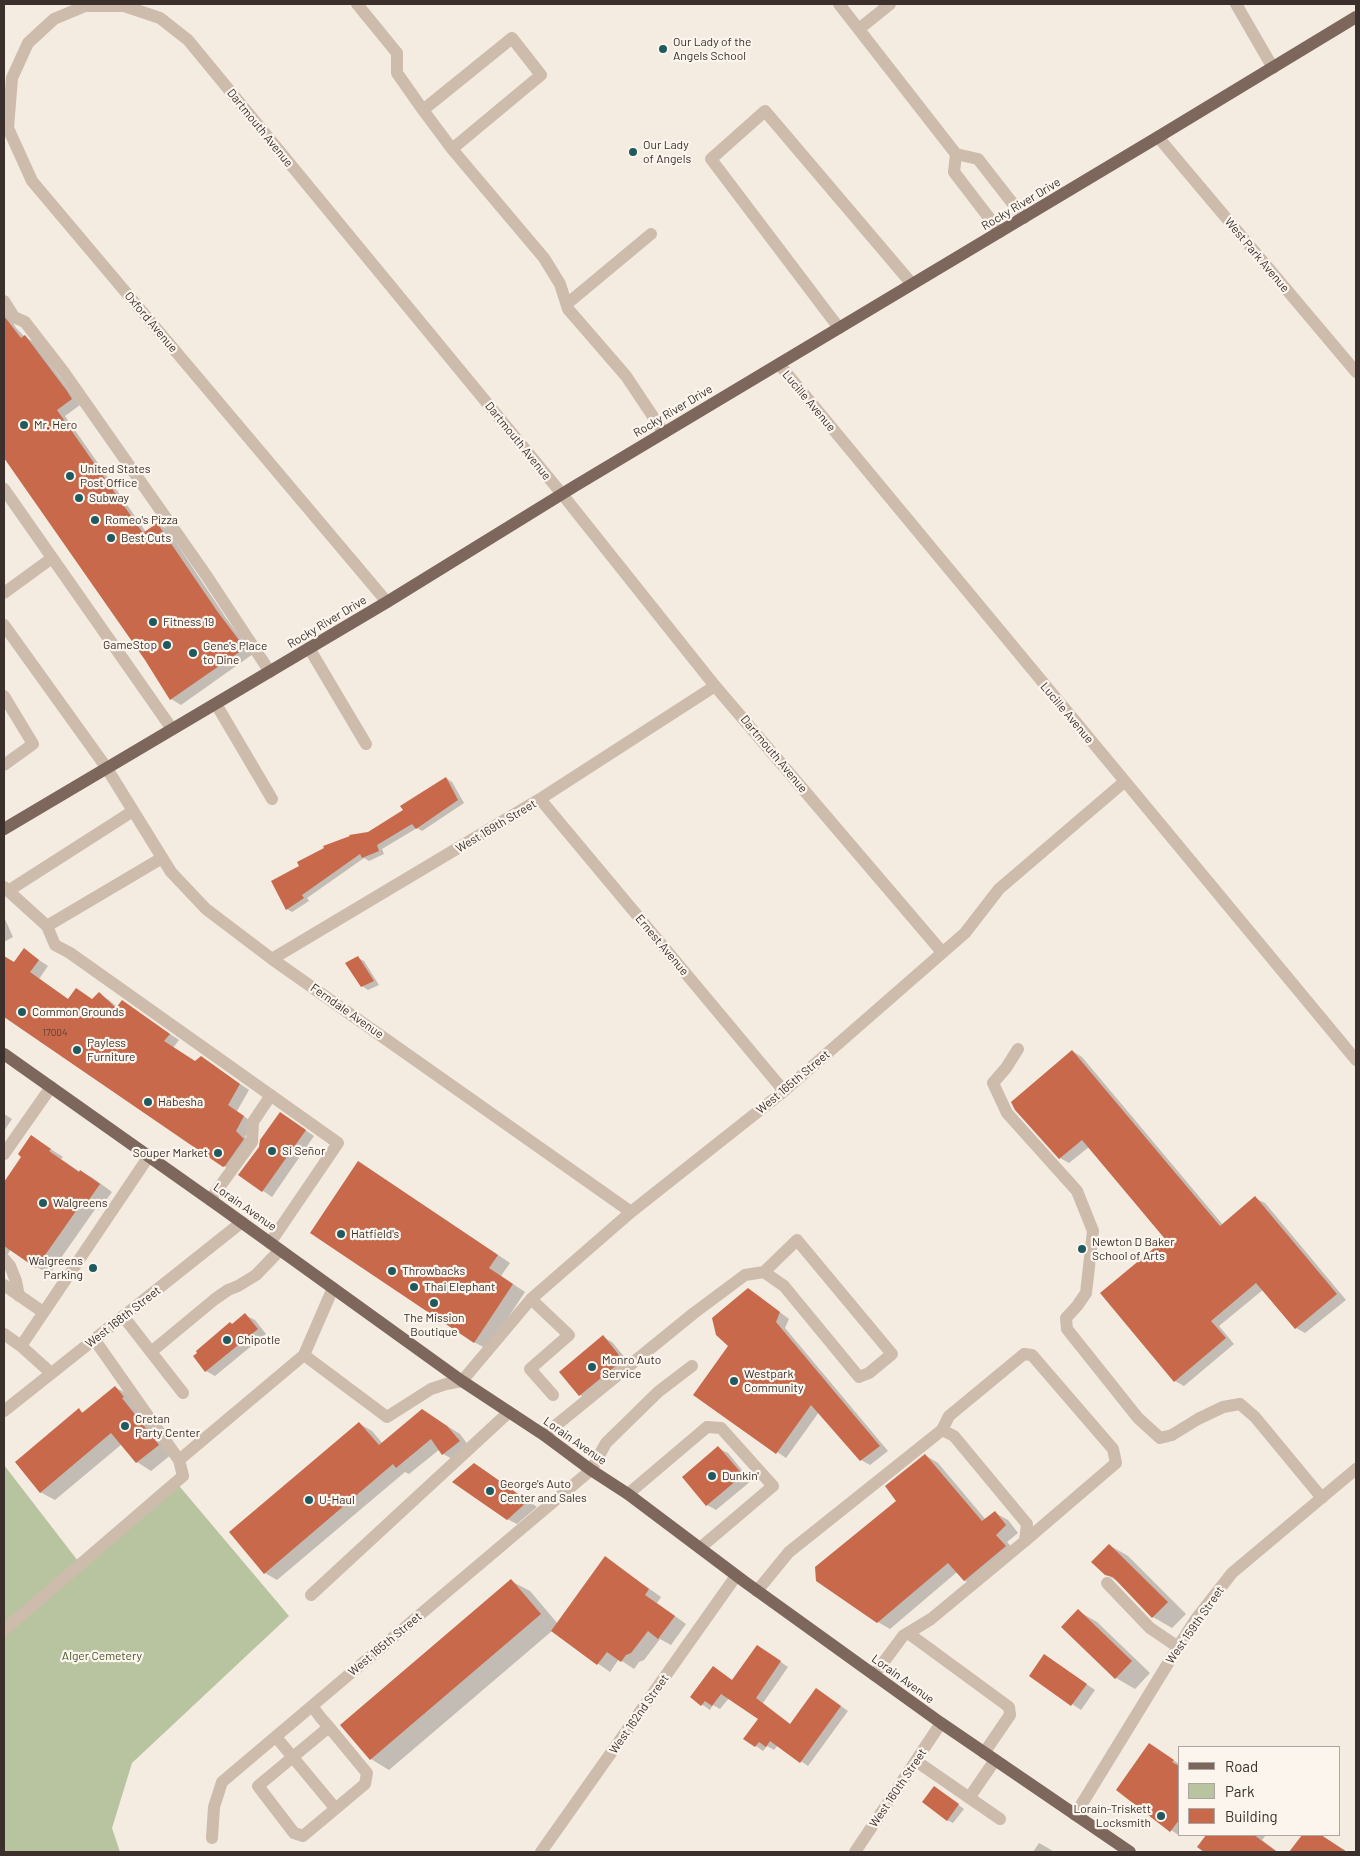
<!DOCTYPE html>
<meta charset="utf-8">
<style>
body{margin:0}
#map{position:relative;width:1360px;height:1856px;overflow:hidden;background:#f4ebe1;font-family:Barlow,sans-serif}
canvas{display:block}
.frame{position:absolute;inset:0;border:5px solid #3b302b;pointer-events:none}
.legend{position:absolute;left:1178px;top:1746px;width:162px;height:90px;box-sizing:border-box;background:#fbf5ee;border:1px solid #aea6a0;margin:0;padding:6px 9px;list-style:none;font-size:15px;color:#3b302b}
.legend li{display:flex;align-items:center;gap:10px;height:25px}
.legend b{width:25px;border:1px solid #aea6a0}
</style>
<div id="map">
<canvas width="1360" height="1856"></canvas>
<div class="frame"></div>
<ul class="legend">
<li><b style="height:6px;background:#7d675c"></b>Road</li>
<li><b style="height:14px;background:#b8c4a0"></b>Park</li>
<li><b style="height:14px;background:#c8694b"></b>Building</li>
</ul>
</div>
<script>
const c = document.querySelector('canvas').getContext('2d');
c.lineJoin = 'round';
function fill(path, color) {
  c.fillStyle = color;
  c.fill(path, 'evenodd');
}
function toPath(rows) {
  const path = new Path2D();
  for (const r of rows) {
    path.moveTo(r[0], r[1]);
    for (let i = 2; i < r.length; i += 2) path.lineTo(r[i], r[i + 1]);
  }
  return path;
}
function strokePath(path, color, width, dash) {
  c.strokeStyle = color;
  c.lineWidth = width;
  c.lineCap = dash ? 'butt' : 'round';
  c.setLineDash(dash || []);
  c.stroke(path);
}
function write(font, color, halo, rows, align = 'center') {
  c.font = font + ' Barlow,sans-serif';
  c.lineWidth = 4.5;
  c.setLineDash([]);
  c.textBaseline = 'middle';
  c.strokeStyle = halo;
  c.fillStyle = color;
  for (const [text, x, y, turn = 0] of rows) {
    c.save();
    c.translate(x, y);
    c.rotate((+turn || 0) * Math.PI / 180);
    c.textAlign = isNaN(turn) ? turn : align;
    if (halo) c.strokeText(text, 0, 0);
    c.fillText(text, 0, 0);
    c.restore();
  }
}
fill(toPath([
 [4,1465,78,1561,175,1481,289,1616,132,1763,112,1828,120,1852,4,1852]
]), '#b8c4a0');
fill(toPath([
 [4,307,16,328,25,337,34,342,80,405,65,416,146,532,158,524,167,529,226,618,253,654,181,705,171,699,146,659,4,457],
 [446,778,452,782,464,803,422,831,417,828,382,849,384,854,369,861,364,858,307,898,309,901,292,912,287,909,369,833,404,810],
 [4,917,13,937,4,942],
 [24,950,48,966,39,979,69,1000,92,1000,99,994,109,1000,118,1008,122,1002,179,1040,173,1048,195,1062,201,1057,249,1090,237,1111,253,1123,245,1137,253,1145,233,1172,4,1016,4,958,14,964],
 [358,958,364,961,379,985,368,990,362,986],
 [1072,1051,1082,1057,1223,1225,1255,1198,1265,1203,1346,1300,1305,1333,1296,1328,1264,1289,1219,1326,1234,1344,1184,1386,1175,1381,1166,1239,1089,1147,1069,1163,1060,1158,1016,1109],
 [4,1114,12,1119,4,1131],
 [289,1119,314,1136,272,1197,240,1175],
 [32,1137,63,1157,61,1159,80,1172,80,1171,93,1178,112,1192,99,1210,96,1208,49,1275,11,1249,4,1260,4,1184,23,1157],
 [359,1162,510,1263,501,1276,525,1292,487,1349,474,1342],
 [757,1295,789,1319,785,1328,888,1451,870,1465,861,1460,819,1412,786,1458,695,1395,729,1346],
 [245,1315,255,1320,266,1334,215,1376,206,1371,233,1325],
 [603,1337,612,1342,632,1366,589,1400,580,1395],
 [115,1387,129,1395,172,1454,151,1471,137,1462,122,1444,55,1500,40,1492,79,1410,84,1413],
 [422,1410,460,1434,471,1449,456,1461,443,1454,440,1449,409,1474,405,1472,277,1580,265,1573,360,1424,372,1431,383,1444],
 [718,1448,728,1453,751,1481,716,1510,707,1505],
 [925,1455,938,1463,986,1520,995,1513,1008,1520,1018,1533,1007,1542,1018,1554,977,1588,964,1580,957,1572,890,1629,878,1622,898,1501],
 [475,1464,484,1470,537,1507,517,1524,507,1519],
 [1109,1545,1128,1556,1186,1614,1172,1628,1153,1617,1119,1582,1105,1574],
 [606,1558,661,1597,657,1603,686,1624,671,1645,660,1639,644,1660,639,1662,634,1669,619,1659,610,1672,552,1631,389,1770,371,1759,511,1581,530,1591,558,1624],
 [1078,1611,1097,1622,1150,1673,1135,1689,1116,1678],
 [765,1651,788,1667,763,1703,791,1725,817,1689,848,1711,808,1766,778,1745,774,1750,767,1746,763,1751,745,1738,760,1719,729,1698,720,1709,713,1705,710,1710,691,1697,733,1681],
 [1053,1661,1095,1690,1081,1710,1072,1704],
 [1159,1750,1179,1764,1179,1835,1180,1836,1171,1830],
 [940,1791,964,1809,953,1823,947,1820],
 [1207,1835,1266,1835,1262,1840,1278,1852,1206,1852,1198,1847],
 [1304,1835,1321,1835,1347,1852,1291,1852],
 [1039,1843,1048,1848,1054,1852,1033,1852]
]), '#0003');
fill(toPath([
 [4,316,21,338,25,335,67,391,72,399,57,410,143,533,157,523,217,611,245,648,170,700,145,660,4,458],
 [446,777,458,800,416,829,412,824,377,845,379,851,362,858,360,854,302,895,304,898,286,910,271,881,299,866,297,862,324,848,323,846,350,836,349,835,368,832,403,810,400,806],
 [24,948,39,960,30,972,68,999,76,988,92,999,99,992,116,1008,122,1000,170,1034,164,1041,195,1061,201,1056,240,1084,228,1105,244,1116,236,1131,244,1139,225,1166,223,1167,4,1017,4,956,14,962],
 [358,956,374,981,361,987,345,963],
 [1072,1050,1220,1226,1255,1196,1337,1294,1295,1329,1256,1283,1211,1321,1226,1338,1174,1382,1100,1293,1165,1239,1082,1140,1059,1159,1015,1110,1011,1102],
 [280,1112,306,1130,262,1192,238,1175,259,1147,260,1140],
 [31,1135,51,1149,49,1151,79,1172,80,1170,100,1184,86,1204,83,1201,36,1268,4,1246,4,1182,21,1157,18,1154],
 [358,1161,498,1255,489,1268,513,1284,474,1343,310,1233],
 [748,1288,780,1312,776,1322,880,1446,860,1461,811,1405,776,1454,693,1395,728,1346,716,1335,712,1318],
 [245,1313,258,1329,205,1372,193,1356,197,1353,196,1351,230,1322,232,1324],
 [603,1335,623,1360,579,1396,559,1372],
 [115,1386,124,1397,122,1398,159,1445,136,1463,111,1433,40,1493,15,1462,79,1408,82,1413],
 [422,1409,447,1426,460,1441,442,1455,431,1439,396,1468,393,1464,264,1574,229,1532,359,1422,379,1445],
 [718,1446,743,1475,706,1506,682,1477],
 [925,1454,982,1521,995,1511,1006,1525,996,1535,1006,1546,964,1581,948,1563,877,1623,816,1581,815,1567,896,1501,885,1486],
 [474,1463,528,1501,507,1520,452,1482],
 [1109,1544,1168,1602,1152,1618,1113,1577,1105,1575,1091,1562],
 [605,1556,649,1589,645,1595,675,1616,658,1639,648,1631,631,1653,626,1655,621,1662,607,1652,597,1665,551,1631],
 [511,1579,541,1614,370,1760,340,1725],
 [1078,1609,1132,1661,1115,1679,1061,1627],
 [757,1645,781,1661,756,1698,790,1724,816,1688,841,1706,800,1763,770,1741,766,1747,759,1742,755,1747,743,1739,758,1719,721,1694,712,1706,705,1701,701,1706,690,1697,713,1666,732,1680],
 [1044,1654,1087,1684,1071,1706,1029,1676],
 [1149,1743,1174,1760,1172,1762,1179,1766,1179,1820,1170,1832,1116,1790],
 [934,1786,959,1804,947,1821,922,1802],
 [1206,1835,1254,1835,1277,1852,1204,1852,1197,1847],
 [1302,1835,1321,1835,1347,1852,1289,1852]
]), '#c8694b');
strokePath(toPath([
 [357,4,397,53,397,73,423,110,452,149,544,258,560,284,568,309,626,376,664,433],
 [839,4,956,154],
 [1236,4,1273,68],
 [859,29,890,4],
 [423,110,512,38,541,75,452,149],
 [1158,137,1356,372],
 [1000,232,954,172,956,154,978,159,1024,218],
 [4,301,14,317,25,322,63,371,206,575,270,672],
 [568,303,651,234],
 [839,328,711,159,765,111,912,284],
 [779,364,1356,1060],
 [4,489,172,729],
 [4,593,52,558],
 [387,602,32,181,8,128,12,78,28,43,54,19,85,6,124,6,160,18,188,40,562,494,715,686,942,952],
 [4,625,106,767,171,872,206,909,272,959,631,1212],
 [309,648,366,744],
 [4,696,33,744,4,765],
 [216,704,272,799],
 [540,799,784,1091],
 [4,887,47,926,162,858],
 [8,891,133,811],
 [47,926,55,945,70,953,338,1143,270,1243],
 [272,959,540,799,715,686],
 [1018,1049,1006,1068,993,1083,1007,1113,1077,1191,1093,1231,1086,1293,1077,1306,1066,1318,1067,1329,1138,1418,1160,1438,1172,1435,1198,1419,1223,1407,1240,1404,1255,1417,1322,1498],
 [4,1154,51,1087],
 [210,1200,252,1142,253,1122,271,1095],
 [4,1259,10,1266,16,1281,19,1296],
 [4,1285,43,1312],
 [531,1299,569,1335,530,1369,553,1395],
 [123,1316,151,1352,215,1299,228,1290,238,1286,256,1275,280,1250],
 [4,1334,21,1346,149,1156],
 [21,1346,51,1373],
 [151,1352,183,1393],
 [304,1355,387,1417,431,1389,446,1384,462,1381,531,1299,631,1212,784,1091,965,933,999,889,1124,782],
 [4,1411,242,1222],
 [942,1430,949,1416,1024,1354,1032,1355,1113,1449,1116,1463,1025,1541],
 [544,1435,694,1313,745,1275,764,1272,797,1240,892,1354,869,1373,859,1377,784,1286,764,1272],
 [179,1460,304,1355,333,1288],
 [628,1494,707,1427,721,1428,773,1486,700,1548],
 [1107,1583,1150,1628,1178,1647],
 [757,1591,789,1552,942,1430,954,1436,1027,1524,1025,1541,931,1619,903,1636,874,1675],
 [311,1595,509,1412],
 [4,1630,183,1476,179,1460,94,1339],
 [908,1633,1009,1707,1010,1715,984,1753],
 [312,1706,321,1718,329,1727,367,1773,365,1784,303,1836,294,1833,258,1786,329,1727],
 [276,1737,335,1808],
 [916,1761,1000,1819],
 [969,1798,995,1760],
 [1075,1815,1178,1647,1196,1619,1232,1573,1356,1469],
 [212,1838,214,1807,222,1782,591,1470,606,1443,658,1392,692,1366],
 [541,1852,736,1576],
 [855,1852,941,1723]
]), '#cdbbac', 12);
strokePath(toPath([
 [4,829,387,602,575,486,1158,137,1356,17],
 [4,1054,219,1206,462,1381,544,1435,591,1470,628,1494,745,1582,941,1723,1130,1852]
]), '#7d675c', 12);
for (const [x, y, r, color] of [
 [663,49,5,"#1f5a5e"],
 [633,152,5,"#1f5a5e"],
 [24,425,5,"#1f5a5e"],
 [70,476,5,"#1f5a5e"],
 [79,498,5,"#1f5a5e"],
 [95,520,5,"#1f5a5e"],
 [111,538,5,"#1f5a5e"],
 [153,622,5,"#1f5a5e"],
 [167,645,5,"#1f5a5e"],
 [193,653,5,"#1f5a5e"],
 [22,1012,5,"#1f5a5e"],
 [77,1050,5,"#1f5a5e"],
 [148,1102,5,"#1f5a5e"],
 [272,1151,5,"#1f5a5e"],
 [218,1153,5,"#1f5a5e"],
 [43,1203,5,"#1f5a5e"],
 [341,1234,5,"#1f5a5e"],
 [1082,1249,5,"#1f5a5e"],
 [93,1268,5,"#1f5a5e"],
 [392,1271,5,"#1f5a5e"],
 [414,1287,5,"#1f5a5e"],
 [434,1303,5,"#1f5a5e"],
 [227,1340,5,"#1f5a5e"],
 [592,1367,5,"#1f5a5e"],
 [734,1381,5,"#1f5a5e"],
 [125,1426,5,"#1f5a5e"],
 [712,1476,5,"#1f5a5e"],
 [490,1491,5,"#1f5a5e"],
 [309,1500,5,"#1f5a5e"],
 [1161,1816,5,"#1f5a5e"]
]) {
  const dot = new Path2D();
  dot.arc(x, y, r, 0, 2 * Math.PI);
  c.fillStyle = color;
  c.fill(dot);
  strokePath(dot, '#fbf5ee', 2);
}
write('10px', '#5e3e33', null, [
 ["17004",55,1033]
]);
write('12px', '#3b302b', '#fbf5ee', [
 ["Our Lady of the",673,42],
 ["Angels School",673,56],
 ["Our Lady",643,145],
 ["of Angels",643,159],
 ["Mr. Hero",34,425],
 ["United States",80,469],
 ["Post Office",80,483],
 ["Subway",89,498],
 ["Romeo's Pizza",105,520],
 ["Best Cuts",121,538],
 ["Fitness 19",163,622],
 ["GameStop",157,645,"right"],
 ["Gene's Place",203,646],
 ["to Dine",203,660],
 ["Common Grounds",32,1012],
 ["Payless",87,1043],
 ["Furniture",87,1057],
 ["Habesha",158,1102],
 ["Si Señor",282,1151],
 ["Souper Market",208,1153,"right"],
 ["Walgreens",53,1203],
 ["Hatfield's",351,1234],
 ["Newton D Baker",1092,1242],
 ["School of Arts",1092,1256],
 ["Walgreens",83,1261,"right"],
 ["Parking",83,1275,"right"],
 ["Throwbacks",402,1271],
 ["Thai Elephant",424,1287],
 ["The Mission",434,1318,"center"],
 ["Boutique",434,1332,"center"],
 ["Chipotle",237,1340],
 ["Monro Auto",602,1360],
 ["Service",602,1374],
 ["Westpark",744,1374],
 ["Community",744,1388],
 ["Cretan",135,1419],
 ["Party Center",135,1433],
 ["Dunkin'",722,1476],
 ["George's Auto",500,1484],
 ["Center and Sales",500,1498],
 ["U-Haul",319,1500],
 ["Lorain-Triskett",1151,1809,"right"],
 ["Locksmith",1151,1823,"right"]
], 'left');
write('12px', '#3b302b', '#fbf5ee', [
 ["Dartmouth Avenue",260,128,51],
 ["Rocky River Drive",1021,204,-31],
 ["West Park Avenue",1257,255,50],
 ["Oxford Avenue",151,322,50],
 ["Lucille Avenue",809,401,50],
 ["Rocky River Drive",673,411,-31],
 ["Dartmouth Avenue",518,441,51],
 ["Rocky River Drive",327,622,-31],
 ["Lucille Avenue",1067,713,50],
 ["Dartmouth Avenue",774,754,50],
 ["West 169th Street",496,826,-31],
 ["Ernest Avenue",662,945,50],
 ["Ferndale Avenue",347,1011,35],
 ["West 165th Street",793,1082,-40],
 ["Lorain Avenue",245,1207,35],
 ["West 168th Street",123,1317,-38],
 ["Lorain Avenue",575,1441,35],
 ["West 159th Street",1195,1625,-55],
 ["West 165th Street",385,1644,-40],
 ["Lorain Avenue",903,1679,36],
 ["West 162nd Street",639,1714,-55],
 ["West 160th Street",898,1788,-56]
]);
write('12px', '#4a5a2e', '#fbf5ee', [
 ["Alger Cemetery",102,1656]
]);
</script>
